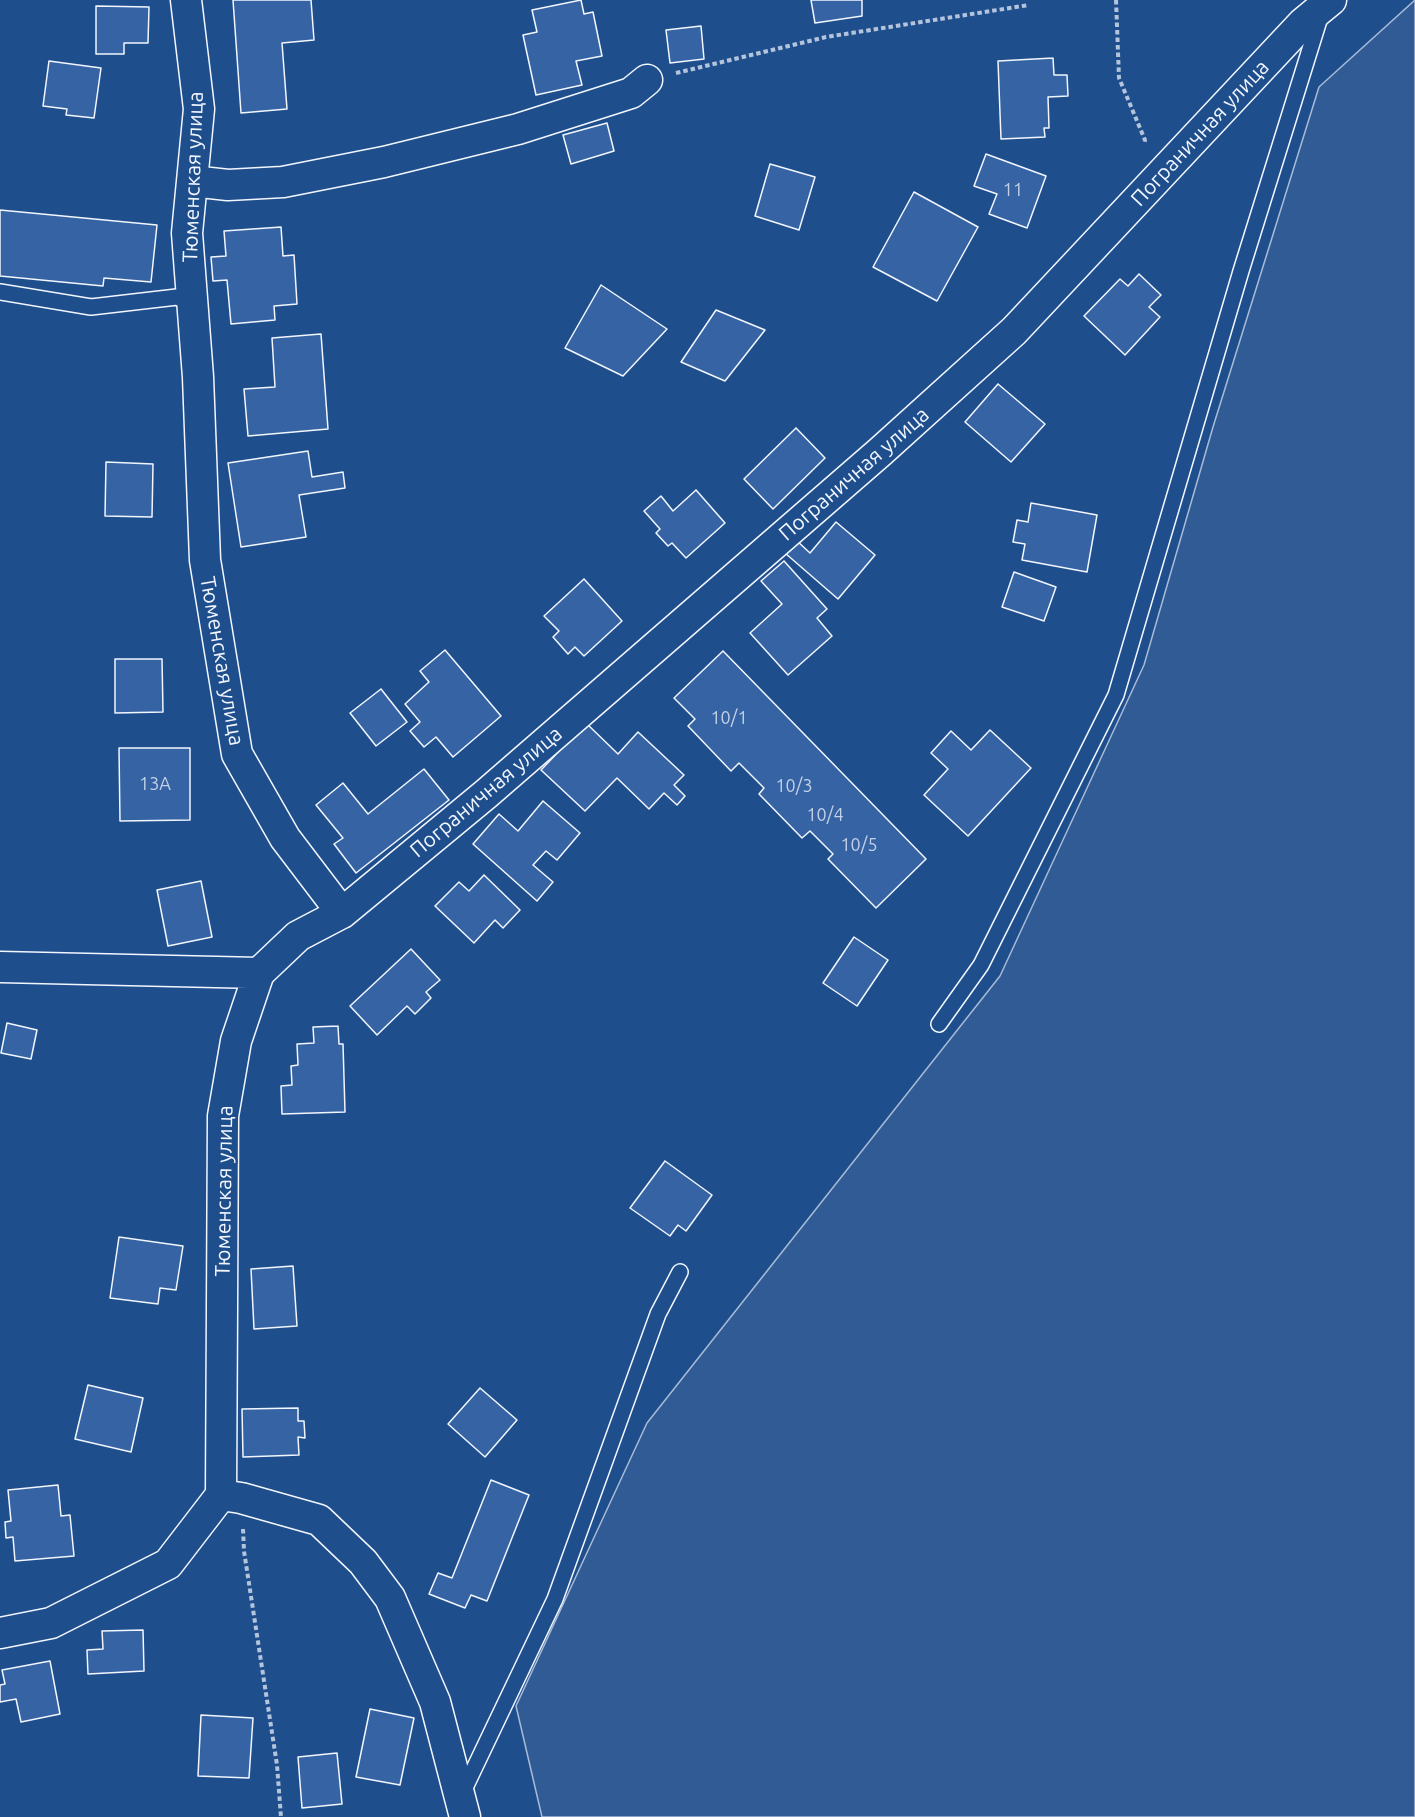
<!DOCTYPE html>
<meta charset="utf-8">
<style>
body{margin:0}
canvas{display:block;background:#1f4e8c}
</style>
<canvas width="1415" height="1817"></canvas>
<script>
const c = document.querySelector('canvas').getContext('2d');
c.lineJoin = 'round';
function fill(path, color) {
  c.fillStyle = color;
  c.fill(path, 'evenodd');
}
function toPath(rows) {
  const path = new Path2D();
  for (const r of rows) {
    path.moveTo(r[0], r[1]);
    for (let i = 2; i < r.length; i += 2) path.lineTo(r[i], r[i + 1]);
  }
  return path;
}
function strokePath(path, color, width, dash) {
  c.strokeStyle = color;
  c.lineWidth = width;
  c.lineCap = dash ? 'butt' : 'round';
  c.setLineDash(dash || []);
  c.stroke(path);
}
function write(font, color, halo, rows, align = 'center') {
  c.font = font + ' Ubuntu,sans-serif';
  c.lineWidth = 4.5;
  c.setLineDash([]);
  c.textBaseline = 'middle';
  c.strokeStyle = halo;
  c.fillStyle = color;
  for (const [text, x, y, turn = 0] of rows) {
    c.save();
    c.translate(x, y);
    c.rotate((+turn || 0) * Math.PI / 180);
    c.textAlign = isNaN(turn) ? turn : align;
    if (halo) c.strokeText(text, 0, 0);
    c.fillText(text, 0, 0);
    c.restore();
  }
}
const built = toPath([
 [1415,0,1415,1817,542,1817,516,1706,647,1423,1000,976,1144,665,1213,427,1319,87,1415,0]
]);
fill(built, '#305b95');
strokePath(built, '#a8bbd7', 1.5);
const building = toPath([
 [233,0,311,0,314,40,282,43,287,109,241,113,233,0],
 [581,0,584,14,593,12,602,56,576,61,582,85,536,95,523,35,537,32,532,10,581,0],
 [811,0,862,0,862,16,815,23,811,0],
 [96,6,149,7,148,43,124,43,124,54,96,54,96,6],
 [701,26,704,59,670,63,666,30,701,26],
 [1053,58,1054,75,1067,75,1068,96,1048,97,1049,128,1044,128,1045,137,1001,139,998,61,1053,58],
 [49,61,101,68,94,118,66,115,67,109,43,106,49,61],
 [607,123,614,151,571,164,563,135,607,123],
 [986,154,1046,176,1027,228,989,214,997,194,974,186,986,154],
 [770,164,815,177,799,230,755,216,770,164],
 [914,192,978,227,937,301,873,267,914,192],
 [0,210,157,225,151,282,104,278,103,286,0,276,0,210],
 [281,227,283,256,294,255,297,304,274,306,275,320,231,324,227,280,213,281,211,257,226,256,224,231,281,227],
 [1139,274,1161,295,1149,307,1160,317,1125,355,1084,316,1120,279,1128,286,1139,274],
 [601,285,667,329,623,376,565,348,601,285],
 [716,310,765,330,725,381,681,362,716,310],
 [321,334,328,429,248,436,244,389,275,387,272,338,321,334],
 [998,384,1045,424,1011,462,965,422,998,384],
 [796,428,825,458,773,509,744,479,796,428],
 [308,451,312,477,343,472,345,488,299,495,306,537,241,547,228,463,308,451],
 [106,462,153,464,152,517,105,516,106,462],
 [696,490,725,523,686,558,672,543,668,546,656,533,660,529,644,511,661,496,673,511,696,490],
 [1031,503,1097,515,1087,572,1022,560,1025,544,1013,542,1017,520,1028,522,1031,503],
 [836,522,875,555,838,599,785,553,796,540,810,553,836,522],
 [784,561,827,609,817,618,832,636,788,675,750,633,782,604,761,581,784,561],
 [1014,572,1056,587,1044,621,1002,607,1014,572],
 [584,579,622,621,584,656,575,647,568,654,553,637,559,631,544,616,584,579],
 [445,650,501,716,453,757,436,737,424,747,410,731,420,722,405,704,429,682,420,671,445,650],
 [723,651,926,859,876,908,828,859,833,854,810,831,802,838,759,794,764,788,739,763,731,771,688,726,695,719,674,698,723,651],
 [115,659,162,659,163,712,115,713,115,659],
 [381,689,407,722,376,746,350,713,381,689],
 [586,723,618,754,638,732,684,775,674,785,685,796,677,805,664,793,649,809,617,778,585,811,541,770,586,723],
 [990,730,1031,768,968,836,924,795,948,769,931,753,951,731,971,750,990,730],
 [119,748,190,748,190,820,120,821,119,748],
 [424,769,449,800,356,873,334,844,343,838,316,805,343,783,368,814,424,769],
 [543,801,580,833,557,860,546,851,533,865,553,882,537,901,473,844,499,814,518,831,543,801],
 [484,875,520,910,503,928,495,920,474,943,435,906,459,882,469,891,484,875],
 [201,881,212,937,168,946,157,890,201,881],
 [854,937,888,960,857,1006,823,983,854,937],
 [411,949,440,980,426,992,431,998,415,1014,407,1006,377,1035,350,1006,411,949],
 [7,1023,37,1030,31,1059,1,1053,7,1023],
 [338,1026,339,1044,343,1044,345,1112,282,1114,281,1086,292,1085,291,1066,298,1065,297,1044,314,1043,313,1027,338,1026],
 [665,1161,712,1195,686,1231,678,1225,670,1236,630,1208,665,1161],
 [119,1237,183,1246,176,1290,160,1288,158,1304,110,1298,119,1237],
 [293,1266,297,1326,254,1329,251,1269,293,1266],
 [88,1385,143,1398,131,1452,75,1439,88,1385],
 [480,1388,517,1420,485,1457,448,1424,480,1388],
 [298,1408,298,1421,304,1421,305,1438,298,1437,299,1455,243,1457,242,1409,298,1408],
 [491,1480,529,1495,487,1601,471,1595,465,1608,429,1594,438,1573,452,1578,491,1480],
 [58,1485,61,1516,70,1515,74,1556,15,1561,13,1537,6,1538,5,1522,11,1521,8,1490,58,1485],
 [143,1630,144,1671,88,1674,87,1650,103,1649,102,1631,143,1630],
 [50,1661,60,1714,21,1722,16,1699,0,1702,0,1685,5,1684,2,1670,50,1661],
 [370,1709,414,1718,400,1785,356,1777,370,1709],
 [201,1715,253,1718,249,1778,198,1776,201,1715],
 [337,1753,342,1804,302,1808,298,1757,337,1753]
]);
fill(building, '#3563a3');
strokePath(building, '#f2f6ff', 1.5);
const lane = toPath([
 [0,292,91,307,177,297,192,304],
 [939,1024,981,965,1116,695,1241,271,1321,14],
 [462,1794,555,1599,658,1314,680,1272]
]);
const street = toPath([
 [186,0,199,109,187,233,198,377,205,560,237,754,285,838,342,913],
 [192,181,228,185,283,182,384,162,518,129,631,93,647,80],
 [0,967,259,973],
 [221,1495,223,1116,236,1041,259,973,298,936,342,913,486,794,880,452,1014,331,1303,23,1331,0],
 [221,1495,241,1498,319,1520,363,1562,390,1598,435,1702,465,1817],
 [0,1633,51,1623,168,1564,221,1495]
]);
strokePath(lane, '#f2f6ff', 18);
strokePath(street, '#f2f6ff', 33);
strokePath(toPath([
 [1116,0,1119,78,1145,140,1144,144],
 [676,73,826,37,1029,5],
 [243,1529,244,1551,277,1765,281,1817]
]), '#b3c4dc', 4, [4.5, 3]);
strokePath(lane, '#1f4e8c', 15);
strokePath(street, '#1f4e8c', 30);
write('18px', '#c3d1e8', null, [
 ["11",1013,190],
 ["10/1",729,718],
 ["13А",155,784],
 ["10/3",794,786],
 ["10/4",825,815],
 ["10/5",859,845]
]);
write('21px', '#f2f6ff', '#1f4e8c', [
 ["Пограничная улица",1200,133,-47],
 ["Тюменская улица",193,177,-88],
 ["Пограничная улица",854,474,-41],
 ["Тюменская улица",222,661,80],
 ["Пограничная улица",486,792,-40],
 ["Тюменская улица",224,1191,-89]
]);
</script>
